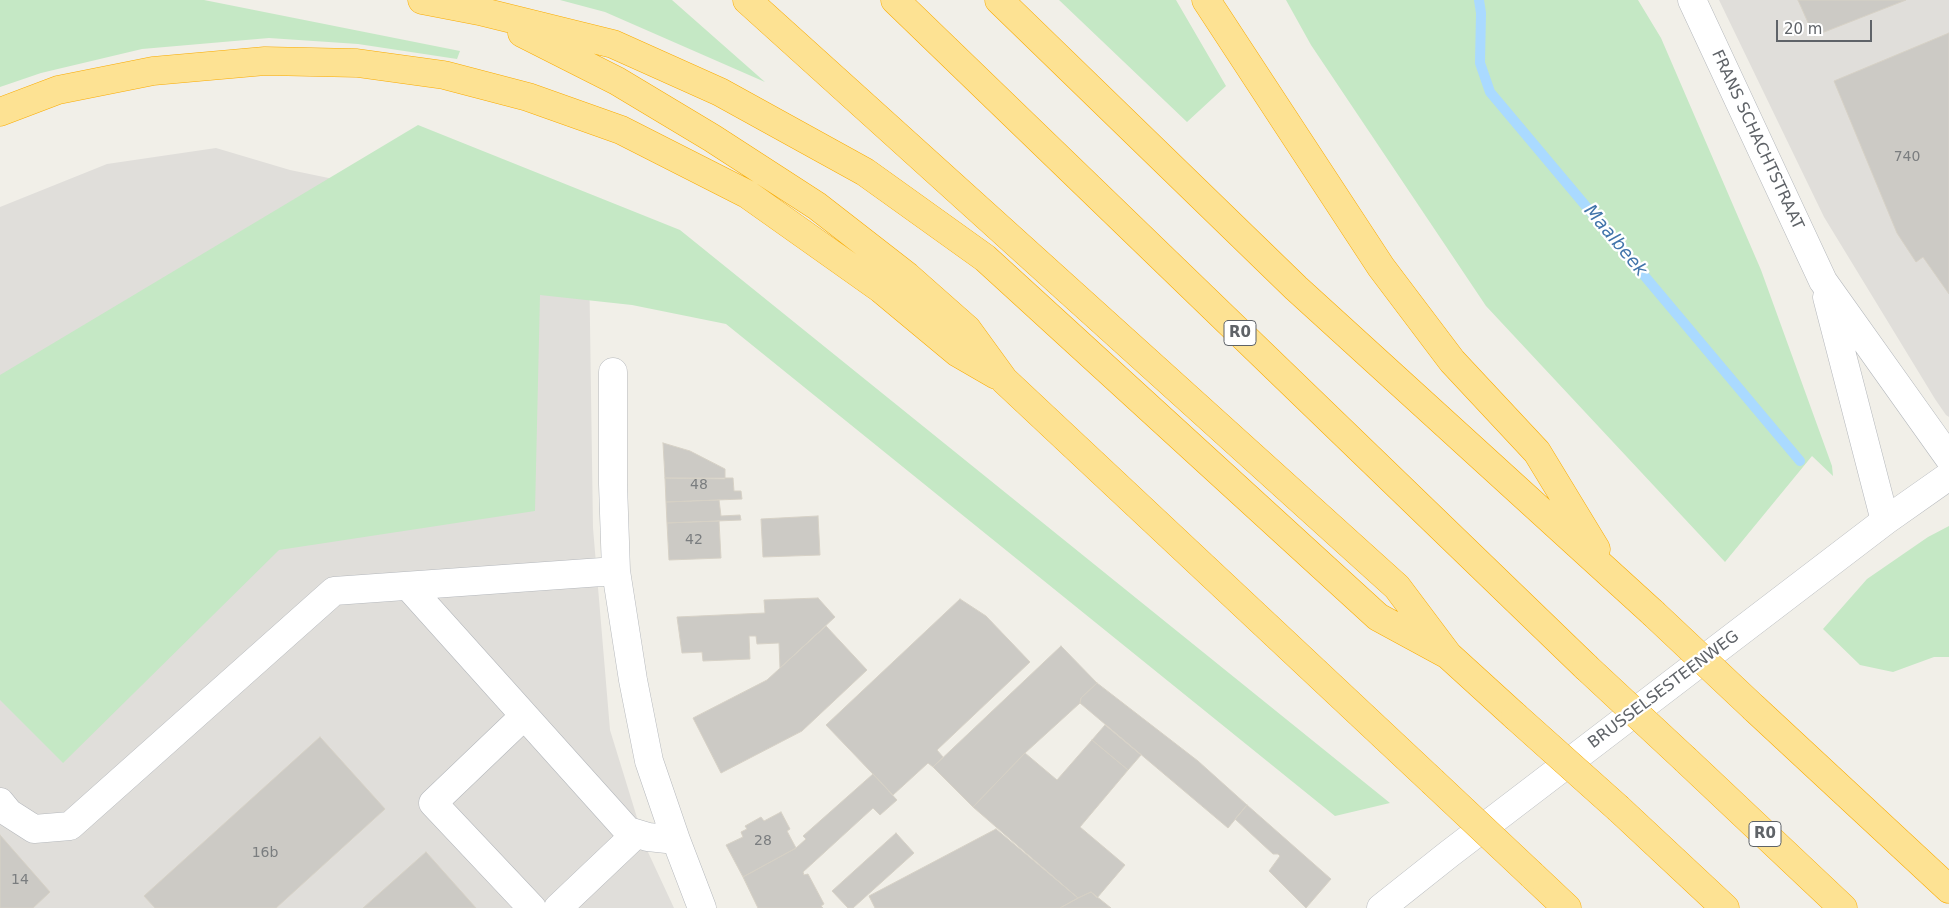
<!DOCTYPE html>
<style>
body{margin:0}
#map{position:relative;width:1949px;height:908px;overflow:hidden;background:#f1efe8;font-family:"DejaVu Sans",sans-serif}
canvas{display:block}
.scale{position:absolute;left:1776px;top:20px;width:96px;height:22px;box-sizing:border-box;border:2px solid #5f6368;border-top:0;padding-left:6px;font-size:15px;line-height:18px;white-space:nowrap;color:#5f6368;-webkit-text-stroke:4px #fff;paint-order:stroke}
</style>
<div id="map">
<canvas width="1949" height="908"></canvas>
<div class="scale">20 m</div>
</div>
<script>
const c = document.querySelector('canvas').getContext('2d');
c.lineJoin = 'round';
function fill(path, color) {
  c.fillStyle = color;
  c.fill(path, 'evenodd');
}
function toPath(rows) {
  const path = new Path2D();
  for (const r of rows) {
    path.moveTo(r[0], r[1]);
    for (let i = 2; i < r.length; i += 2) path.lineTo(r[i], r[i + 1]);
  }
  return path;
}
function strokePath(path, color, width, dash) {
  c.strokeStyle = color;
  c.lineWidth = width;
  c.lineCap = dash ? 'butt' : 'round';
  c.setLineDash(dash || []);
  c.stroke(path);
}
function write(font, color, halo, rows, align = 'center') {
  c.font = font + ' "DejaVu Sans",sans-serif';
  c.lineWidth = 4.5;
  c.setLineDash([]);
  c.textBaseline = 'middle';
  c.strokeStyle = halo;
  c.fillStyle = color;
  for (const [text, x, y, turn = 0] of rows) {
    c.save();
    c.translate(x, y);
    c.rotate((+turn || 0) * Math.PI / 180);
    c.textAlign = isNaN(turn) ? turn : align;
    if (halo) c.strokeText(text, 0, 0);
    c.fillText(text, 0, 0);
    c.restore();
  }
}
fill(toPath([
 [1719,0,1949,0,1949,417,1946,415,1935,399,1824,217],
 [216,148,290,170,435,200,589,256,593,528,610,730,647,850,674,908,0,908,0,207,107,164]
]), '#e0deda');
fill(toPath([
 [0,0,204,0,460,51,457,59,358,44,269,38,142,49,41,73,0,87],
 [560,0,672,0,765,82,605,12],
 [1059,0,1176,0,1226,86,1187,122],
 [1286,0,1638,0,1661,38,1761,270,1832,466,1833,476,1812,456,1725,562,1486,306,1311,45],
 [418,125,680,230,1390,803,1335,816,726,324,632,305,540,295,535,511,279,550,63,763,0,700,0,375],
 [1949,526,1949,657,1934,657,1893,672,1860,665,1823,629,1867,579,1928,537]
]), '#c5e8c5');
strokePath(toPath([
 [1479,0,1481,13,1480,63,1490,92,1800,461]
]), '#aadaff', 10);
const building = toPath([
 [1798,0,1906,0,1814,36,1798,0],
 [1949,33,1949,294,1923,257,1916,262,1897,233,1834,81,1949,33],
 [663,443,690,451,725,469,725,479,665,478,663,443],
 [665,478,733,478,734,491,741,491,742,499,666,502,665,478],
 [719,500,721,516,740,515,741,520,667,523,666,502,719,500],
 [818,516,820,555,763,557,761,519,818,516],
 [719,521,721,558,669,560,667,523,719,521],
 [818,598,835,617,780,668,779,643,757,644,756,636,749,636,750,659,703,661,702,652,682,653,677,617,765,613,764,600,818,598],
 [960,599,986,616,1030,662,937,750,943,757,933,767,928,763,893,795,826,725,960,599],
 [826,626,867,670,802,731,721,773,693,718,767,680,826,626],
 [1061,646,1097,683,1081,698,1080,703,1025,753,973,807,933,767,1061,646],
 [1097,683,1198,761,1247,805,1228,828,1080,703,1081,698,1097,683],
 [1105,725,1141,755,1128,770,1092,740,1105,725],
 [320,737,385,809,276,908,155,908,144,896,320,737],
 [1092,740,1128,770,1080,827,1125,865,1097,898,1091,892,1078,898,973,807,1025,753,1057,780,1092,740],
 [873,774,897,800,880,815,873,808,803,872,804,875,808,874,824,904,821,906,823,908,758,908,743,877,796,848,806,839,803,836,873,774],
 [1247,805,1331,879,1306,908,1269,871,1280,856,1278,854,1273,854,1235,819,1247,805],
 [781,812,790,829,787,831,796,848,743,877,726,845,743,837,741,832,747,829,745,826,761,817,764,821,781,812],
 [996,829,1078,898,1060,908,875,908,869,896,996,829],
 [896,833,914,853,853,908,848,908,832,891,896,833],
 [0,835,50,892,33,908,0,908,0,835],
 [426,852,476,908,363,908,426,852],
 [1091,892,1111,908,1060,908,1078,898,1091,892]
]);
fill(building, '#cccac5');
strokePath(building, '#d6d1c6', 1);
const minor = toPath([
 [1692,0,1823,281,1949,458],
 [1827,297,1885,521],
 [613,372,613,484,616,571,633,680,649,761,676,840,702,908],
 [408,586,628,831,648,837,676,840],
 [524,716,433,803,532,908],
 [0,802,9,813,34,829,70,826,334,591,616,571],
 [558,908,636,834],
 [1381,908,1449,854,1885,521,1949,476]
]);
const highway = toPath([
 [422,0,479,11,613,44,720,92,865,172,985,258,1378,617,1448,655],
 [747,0,1397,587,1448,655,1515,716],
 [895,0,1586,667],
 [999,0,1296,288,1653,613],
 [1206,0,1381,267,1452,361,1537,452,1596,549],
 [522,33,617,81,712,138,817,206,907,276,967,329,1004,380,1432,781],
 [0,112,58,90,153,71,265,61,357,63,444,75,528,97,621,130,747,194,881,289,958,353,996,375],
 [1754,708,1949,889],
 [1686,760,1843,908],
 [1619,809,1725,908],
 [1532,875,1567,908]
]);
strokePath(minor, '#b5b8bc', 29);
strokePath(highway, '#f9ab00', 29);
strokePath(minor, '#fff', 28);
strokePath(highway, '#fde293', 28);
const highwayBridge = toPath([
 [1653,613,1754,708],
 [1586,667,1686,760],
 [1515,716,1619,809],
 [1432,781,1532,875]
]);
strokePath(highwayBridge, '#f9ab00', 29, []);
strokePath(highwayBridge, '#fde293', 28);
write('14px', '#7a7d7f', null, [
 ["740",1907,157],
 ["48",699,485],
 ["42",694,540],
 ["28",763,841],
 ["16b",265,853],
 ["14",20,880]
]);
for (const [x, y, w] of [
 [1240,333,32],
 [1765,834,32]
]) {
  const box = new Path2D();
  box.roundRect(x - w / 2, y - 12.5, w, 25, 4);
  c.fillStyle = '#fff';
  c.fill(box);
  strokePath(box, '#5f6368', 1);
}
write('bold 15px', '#5f6368', null, [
 ["R0",1240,333],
 ["R0",1765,834]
]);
write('16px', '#5f6368', '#fff', [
 ["FRANS SCHACHTSTRAAT",1757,140,65],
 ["BRUSSELSESTEENWEG",1664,690,-37]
]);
write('italic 18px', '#4174aa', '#fff', [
 ["Maalbeek",1615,241,50]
]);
</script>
